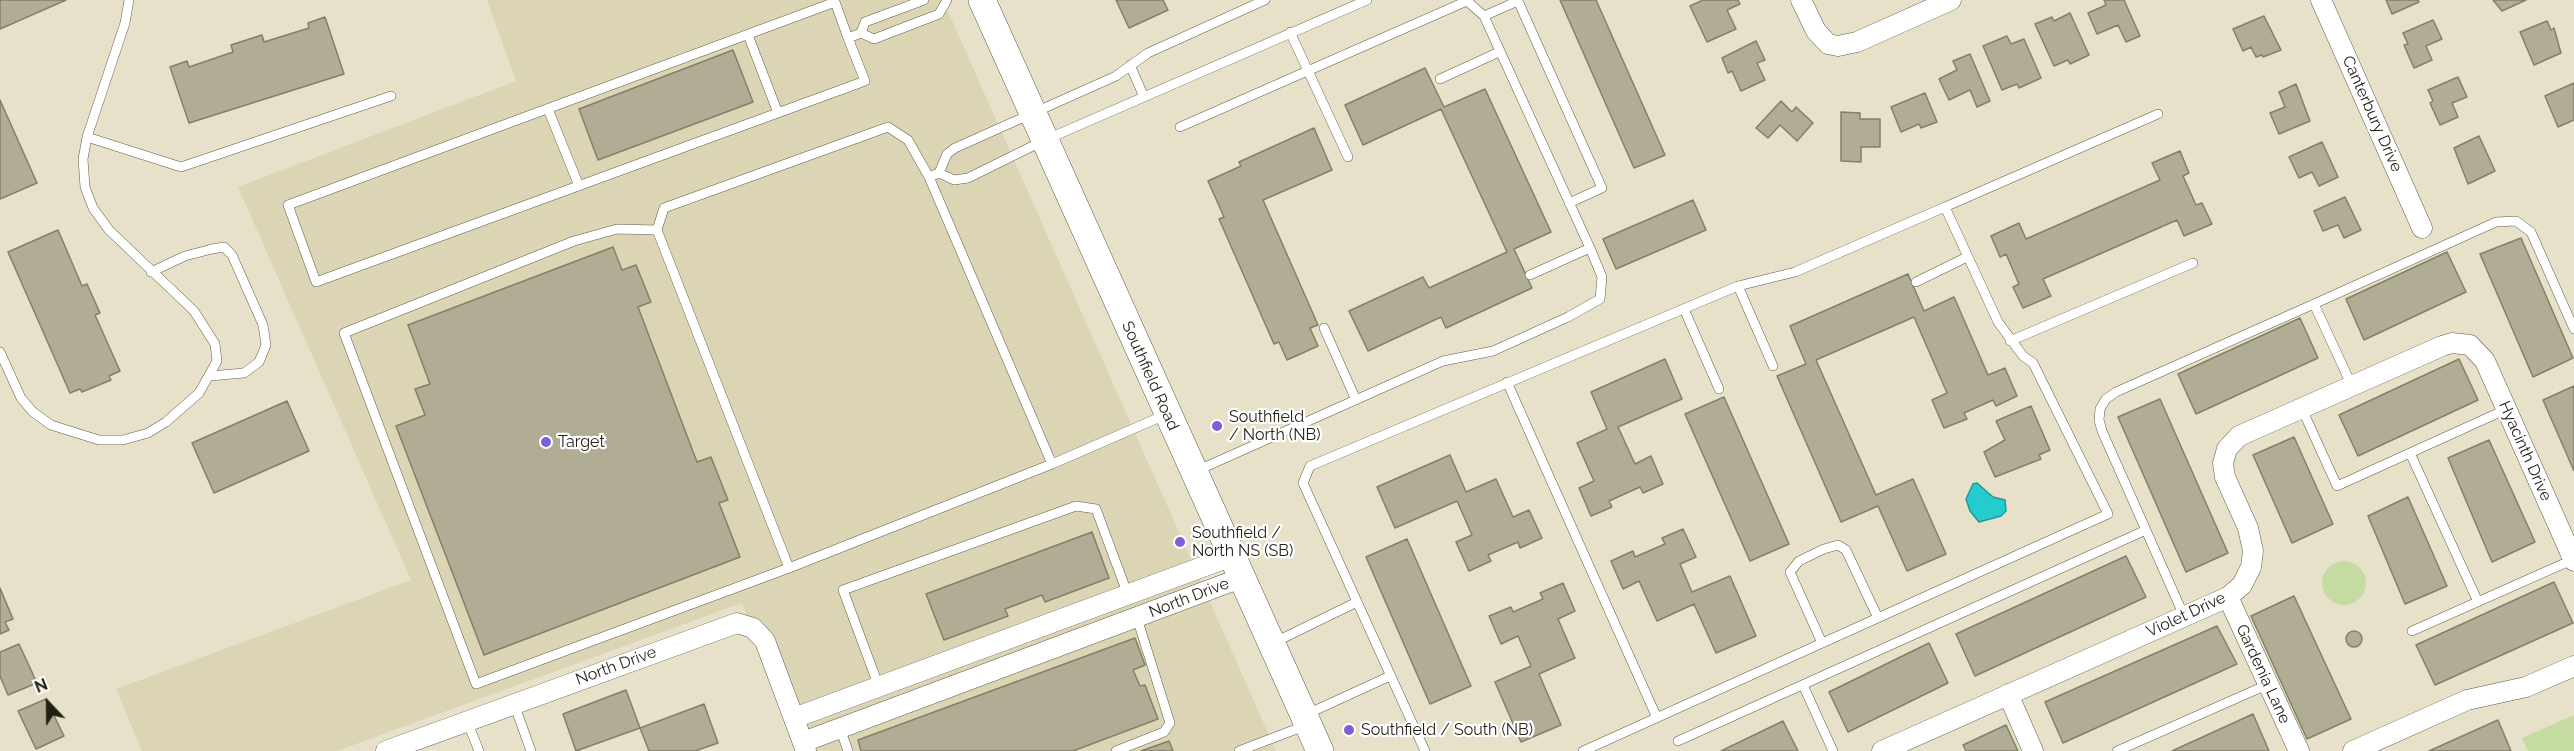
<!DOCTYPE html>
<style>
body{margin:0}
#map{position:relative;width:2574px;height:751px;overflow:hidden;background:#e6e1c8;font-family:Raleway,sans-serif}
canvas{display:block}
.north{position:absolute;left:18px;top:673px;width:60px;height:60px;-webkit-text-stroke:4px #fff;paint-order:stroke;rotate:338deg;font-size:16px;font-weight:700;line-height:24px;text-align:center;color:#211f16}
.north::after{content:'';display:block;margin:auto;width:21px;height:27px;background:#211f16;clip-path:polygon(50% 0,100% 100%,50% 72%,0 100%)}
</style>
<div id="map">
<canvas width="2574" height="751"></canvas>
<div class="north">N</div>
</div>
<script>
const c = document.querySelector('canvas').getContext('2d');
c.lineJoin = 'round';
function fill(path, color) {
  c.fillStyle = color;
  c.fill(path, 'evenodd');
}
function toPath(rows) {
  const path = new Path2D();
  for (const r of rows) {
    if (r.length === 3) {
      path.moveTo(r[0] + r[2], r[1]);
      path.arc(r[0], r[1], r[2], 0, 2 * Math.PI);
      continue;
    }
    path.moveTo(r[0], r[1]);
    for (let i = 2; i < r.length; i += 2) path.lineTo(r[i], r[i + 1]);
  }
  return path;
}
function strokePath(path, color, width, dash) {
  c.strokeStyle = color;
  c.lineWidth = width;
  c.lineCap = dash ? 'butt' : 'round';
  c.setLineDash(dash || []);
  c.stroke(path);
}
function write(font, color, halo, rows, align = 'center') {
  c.font = font + ' Raleway,sans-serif';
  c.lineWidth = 4.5;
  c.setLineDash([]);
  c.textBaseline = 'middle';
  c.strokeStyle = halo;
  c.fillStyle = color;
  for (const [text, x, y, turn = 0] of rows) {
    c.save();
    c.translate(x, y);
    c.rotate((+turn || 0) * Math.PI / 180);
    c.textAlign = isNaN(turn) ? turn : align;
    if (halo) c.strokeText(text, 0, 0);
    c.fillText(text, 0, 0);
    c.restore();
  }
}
fill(toPath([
 [487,0,943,0,1276,751,797,751,742,603,337,751,142,751,116,689,411,580,238,187,516,81]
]), '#dcd5b5');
fill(toPath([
 [2344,583,22],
 [2574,715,2574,751,2528,751,2522,738]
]), '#c6dba2');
const water = toPath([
 [1977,483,1993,497,2005,500,2006,511,2001,516,1979,522,1970,511,1966,499,1973,484,1977,483]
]);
fill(water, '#25cccd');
strokePath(water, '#249896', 1.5);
const building = toPath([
 [0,0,66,0,0,29,0,0],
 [1116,0,1163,0,1168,10,1129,28,1116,0],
 [1596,0,1665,155,1634,168,1560,0,1596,0],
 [1703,0,1738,0,1740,4,1727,10,1736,29,1707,42,1690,6,1703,0],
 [2104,0,2124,0,2140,36,2126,42,2118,25,2097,34,2088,13,2106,5,2104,0],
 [2386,0,2418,0,2419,2,2392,14,2386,0],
 [2493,0,2526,0,2502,11,2493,0],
 [2070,13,2089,55,2070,64,2068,60,2054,66,2035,24,2052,17,2054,21,2070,13],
 [2264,16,2281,50,2263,57,2262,55,2256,57,2251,47,2243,51,2233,29,2264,16],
 [325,17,344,74,189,123,170,67,187,61,189,67,233,52,231,45,262,35,264,42,309,28,308,23,325,17],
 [2433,20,2442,39,2426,46,2432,60,2414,68,2404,45,2408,44,2403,33,2433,20],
 [2547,21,2551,30,2554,28,2561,53,2534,65,2520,32,2547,21],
 [2007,36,2011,44,2024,39,2041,78,2019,88,2017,84,2002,90,1983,46,2007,36],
 [1756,41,1765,60,1757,63,1765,80,1741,91,1732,71,1728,73,1722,58,1756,41],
 [733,50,753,102,598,160,579,109,733,50],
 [1970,54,1990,101,1977,107,1970,90,1949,100,1939,79,1957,70,1953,61,1970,54],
 [1425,68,1444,107,1485,89,1551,232,1514,249,1532,288,1446,328,1441,317,1368,351,1349,311,1423,277,1429,288,1507,252,1441,109,1363,145,1345,105,1425,68],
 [2458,77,2467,97,2452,103,2458,117,2440,125,2430,103,2433,101,2428,90,2458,77],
 [2574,83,2574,120,2558,127,2545,96,2574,83],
 [2296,84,2310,121,2279,134,2270,113,2285,107,2279,92,2296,84],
 [1925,93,1937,122,1921,128,1919,124,1901,132,1891,107,1925,93],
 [0,100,37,183,0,199,0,100],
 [1781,101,1792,112,1796,107,1813,123,1797,141,1780,125,1768,138,1756,128,1781,101],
 [1841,112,1860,113,1860,119,1880,119,1880,147,1861,147,1861,162,1841,161,1841,112],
 [1314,128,1332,170,1263,200,1318,325,1310,328,1318,346,1287,360,1279,342,1274,344,1219,219,1224,217,1208,181,1241,166,1239,162,1314,128],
 [2479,136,2495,171,2468,184,2454,148,2479,136],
 [2322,142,2338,177,2319,186,2312,172,2299,178,2289,157,2322,142],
 [2180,151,2189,173,2183,176,2196,205,2202,203,2212,224,2184,236,2177,220,2043,279,2051,296,2023,308,2013,287,2019,284,2006,254,2000,257,1991,236,2019,223,2026,239,2160,180,2152,163,2180,151],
 [2345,197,2361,230,2344,238,2338,225,2323,231,2314,211,2345,197],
 [1693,200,1706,230,1616,269,1603,239,1693,200],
 [58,230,82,286,87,284,100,313,95,315,120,371,109,376,111,380,82,392,80,389,70,393,8,252,58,230],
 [2521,238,2573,358,2533,377,2480,254,2521,238],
 [613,247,622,270,636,265,651,302,638,307,697,462,711,457,728,500,719,503,740,557,484,655,396,426,425,415,415,389,430,384,408,325,613,247],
 [2447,252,2466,292,2364,340,2346,299,2447,252],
 [1908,274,1924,311,1954,297,1988,375,2005,368,2017,396,1996,406,1993,400,1964,413,1967,419,1944,428,1932,400,1947,393,1914,317,1816,360,1876,495,1913,479,1946,554,1907,571,1878,506,1841,522,1777,376,1806,364,1790,326,1908,274],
 [2300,318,2318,358,2196,414,2178,374,2300,318],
 [1665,359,1682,399,1618,427,1635,464,1651,456,1663,484,1643,493,1640,487,1609,501,1612,507,1591,516,1579,488,1594,481,1577,443,1607,429,1591,392,1665,359],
 [2459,359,2478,400,2358,456,2339,415,2459,359],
 [2574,386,2574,471,2543,400,2574,386],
 [1724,397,1789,544,1750,561,1685,414,1724,397],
 [2160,399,2228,553,2186,572,2118,417,2160,399],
 [287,401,309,451,214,493,192,443,287,401],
 [2031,406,2050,450,2039,455,2041,459,1995,477,1984,452,2005,440,1996,421,2031,406],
 [2294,437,2333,524,2292,543,2253,455,2294,437],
 [2489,440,2535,542,2492,562,2448,458,2489,440],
 [1450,455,1466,492,1496,479,1513,517,1529,510,1542,538,1520,548,1518,542,1488,555,1491,561,1469,571,1456,542,1472,535,1457,501,1395,528,1377,487,1450,455],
 [2408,497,2447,586,2405,604,2368,516,2408,497],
 [1683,529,1696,557,1680,564,1692,592,1730,576,1756,636,1716,653,1694,604,1657,621,1639,581,1623,589,1611,561,1633,551,1635,557,1665,544,1662,538,1683,529],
 [1092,532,1109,578,1045,602,1042,595,1005,609,1008,616,944,640,926,594,1092,532],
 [1407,539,1471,686,1430,704,1366,557,1407,539],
 [2126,556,2146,597,1975,676,1956,634,2126,556],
 [2554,582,2573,623,2435,685,2416,645,2554,582],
 [1563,583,1575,611,1558,619,1575,658,1539,674,1561,725,1521,742,1495,682,1531,666,1518,636,1501,644,1489,616,1511,607,1513,612,1543,599,1540,593,1563,583],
 [0,588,13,619,5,622,9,630,0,634,0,588],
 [2294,596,2351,719,2307,739,2251,616,2294,596],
 [2217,626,2237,664,2063,743,2045,702,2217,626],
 [2354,639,8],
 [1135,638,1145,665,1133,670,1140,686,1145,685,1158,719,1073,751,861,751,858,740,1135,638],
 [1929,643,1948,683,1848,732,1829,692,1929,643],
 [19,644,37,683,8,695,0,676,0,652,19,644],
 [626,690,640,728,576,751,563,714,626,690],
 [46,699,64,736,36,749,18,711,46,699],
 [704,704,718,743,695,751,649,751,640,728,704,704],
 [2253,714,2269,751,2172,751,2253,714],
 [2498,720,2511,751,2429,751,2498,720],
 [1783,721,1798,751,1721,751,1783,721],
 [2006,725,2018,751,1966,751,1963,745,2006,725],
 [1169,741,1173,751,1141,751,1169,741]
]);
fill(building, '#b1ac94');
strokePath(building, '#847f69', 1.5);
const lane = toPath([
 [1484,16,1518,1,1602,188,1569,203],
 [1290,32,1348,157],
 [861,33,874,39,939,14,947,0],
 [748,35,778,113],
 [848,38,865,81,316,282,288,205,835,2,848,38,861,33,865,22,924,0],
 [1130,65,1144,97],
 [1440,79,1499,52],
 [548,109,579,186],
 [1180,127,1467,1],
 [87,137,181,167,391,96],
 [939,173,954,180,968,178,1045,140,1367,0],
 [929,177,1052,464],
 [1945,207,2158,114],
 [657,230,617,229,574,241,344,333,476,684,789,568],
 [151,272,185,256,212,249,224,247,232,255,263,325,266,345,259,362,244,373,210,376],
 [1530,275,1590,248],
 [1916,282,1967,257],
 [1738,286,1773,366],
 [1684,309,1719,389],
 [1324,328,1356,400],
 [2010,341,2193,263],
 [0,352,21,398,33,412,51,425,99,440,123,440,148,433,166,422,199,393,217,361,215,344,194,311,109,230,93,208,85,187,83,159,87,137,125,23,129,0],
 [1507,382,1657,718],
 [2352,386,2314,304,2496,222,2516,221,2531,232,2574,329],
 [2302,409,2337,486,2507,409],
 [1165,415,1052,464,789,568,657,230,664,208,888,127,908,140,929,177,939,173,947,154,955,148,1116,76,1148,53,1265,0],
 [2410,453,2478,602],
 [1196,471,1443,361,1493,351,1568,317,1600,299,1602,277,1590,248,1484,16,1466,0],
 [2184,616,2102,431,2099,420,2100,409,2106,399,2116,392,2314,304],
 [2412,631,2574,559],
 [1273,643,1357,602],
 [1822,643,1790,572,1799,561,1824,549,1838,545,1846,550,1878,618],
 [1803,685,1833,751],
 [879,687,843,590,1076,506,1096,509,1128,595],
 [514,704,531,751],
 [1305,715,1390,676],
 [467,721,479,751],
 [840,728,848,751],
 [1678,741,2146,530],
 [1116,751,1164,732,1170,723,1137,618],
 [1239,751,1307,725],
 [1425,751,1303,483,1310,466,1738,286,1795,272,1945,207,1998,322,2023,356,2033,363,2108,514,1583,751],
 [2117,751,2269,684]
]);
const street = toPath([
 [1801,0,1816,31,1828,44,1838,46,1857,42,1951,0],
 [2321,0,2422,228],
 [2228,597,2299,751],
 [2008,694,2033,751],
 [794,718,1232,556],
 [803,742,1241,578],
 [386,751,737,623,753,628,765,641,806,751],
 [1882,751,2228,597,2242,585,2251,567,2253,551,2248,528,2225,477,2223,463,2227,449,2239,436,2442,346,2452,343,2470,345,2485,361,2574,561],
 [2353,751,2467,700,2526,687,2574,666]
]);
const secondary = toPath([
 [982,0,1320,751]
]);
strokePath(lane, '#615c47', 10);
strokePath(street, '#615c47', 21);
strokePath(secondary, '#615c47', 28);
strokePath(lane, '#fff', 9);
strokePath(street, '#fff', 20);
strokePath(secondary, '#fff', 27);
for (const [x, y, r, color] of [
 [1217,426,6,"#7b5fd9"],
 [546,442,6,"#7b5fd9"],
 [1180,542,6,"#7b5fd9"],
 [1349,730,6,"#7b5fd9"]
]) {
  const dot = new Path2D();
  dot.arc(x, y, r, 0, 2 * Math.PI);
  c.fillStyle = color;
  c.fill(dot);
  strokePath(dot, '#fff', 2);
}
write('16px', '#211f16', '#fff', [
 ["Canterbury Drive",2372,114,66],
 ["Southfield Road",1150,376,66],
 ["Hyacinth Drive",2525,451,66],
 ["North Drive",1189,598,-21],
 ["Violet Drive",2186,615,-25],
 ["North Drive",616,666,-20],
 ["Gardenia Lane",2263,674,65]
]);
write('16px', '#211f16', '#fff', [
 ["Southfield",1229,417],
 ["/ North (NB)",1229,435],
 ["Target",558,442],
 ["Southfield /",1192,533],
 ["North NS (SB)",1192,551],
 ["Southfield / South (NB)",1361,730]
], 'left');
</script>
